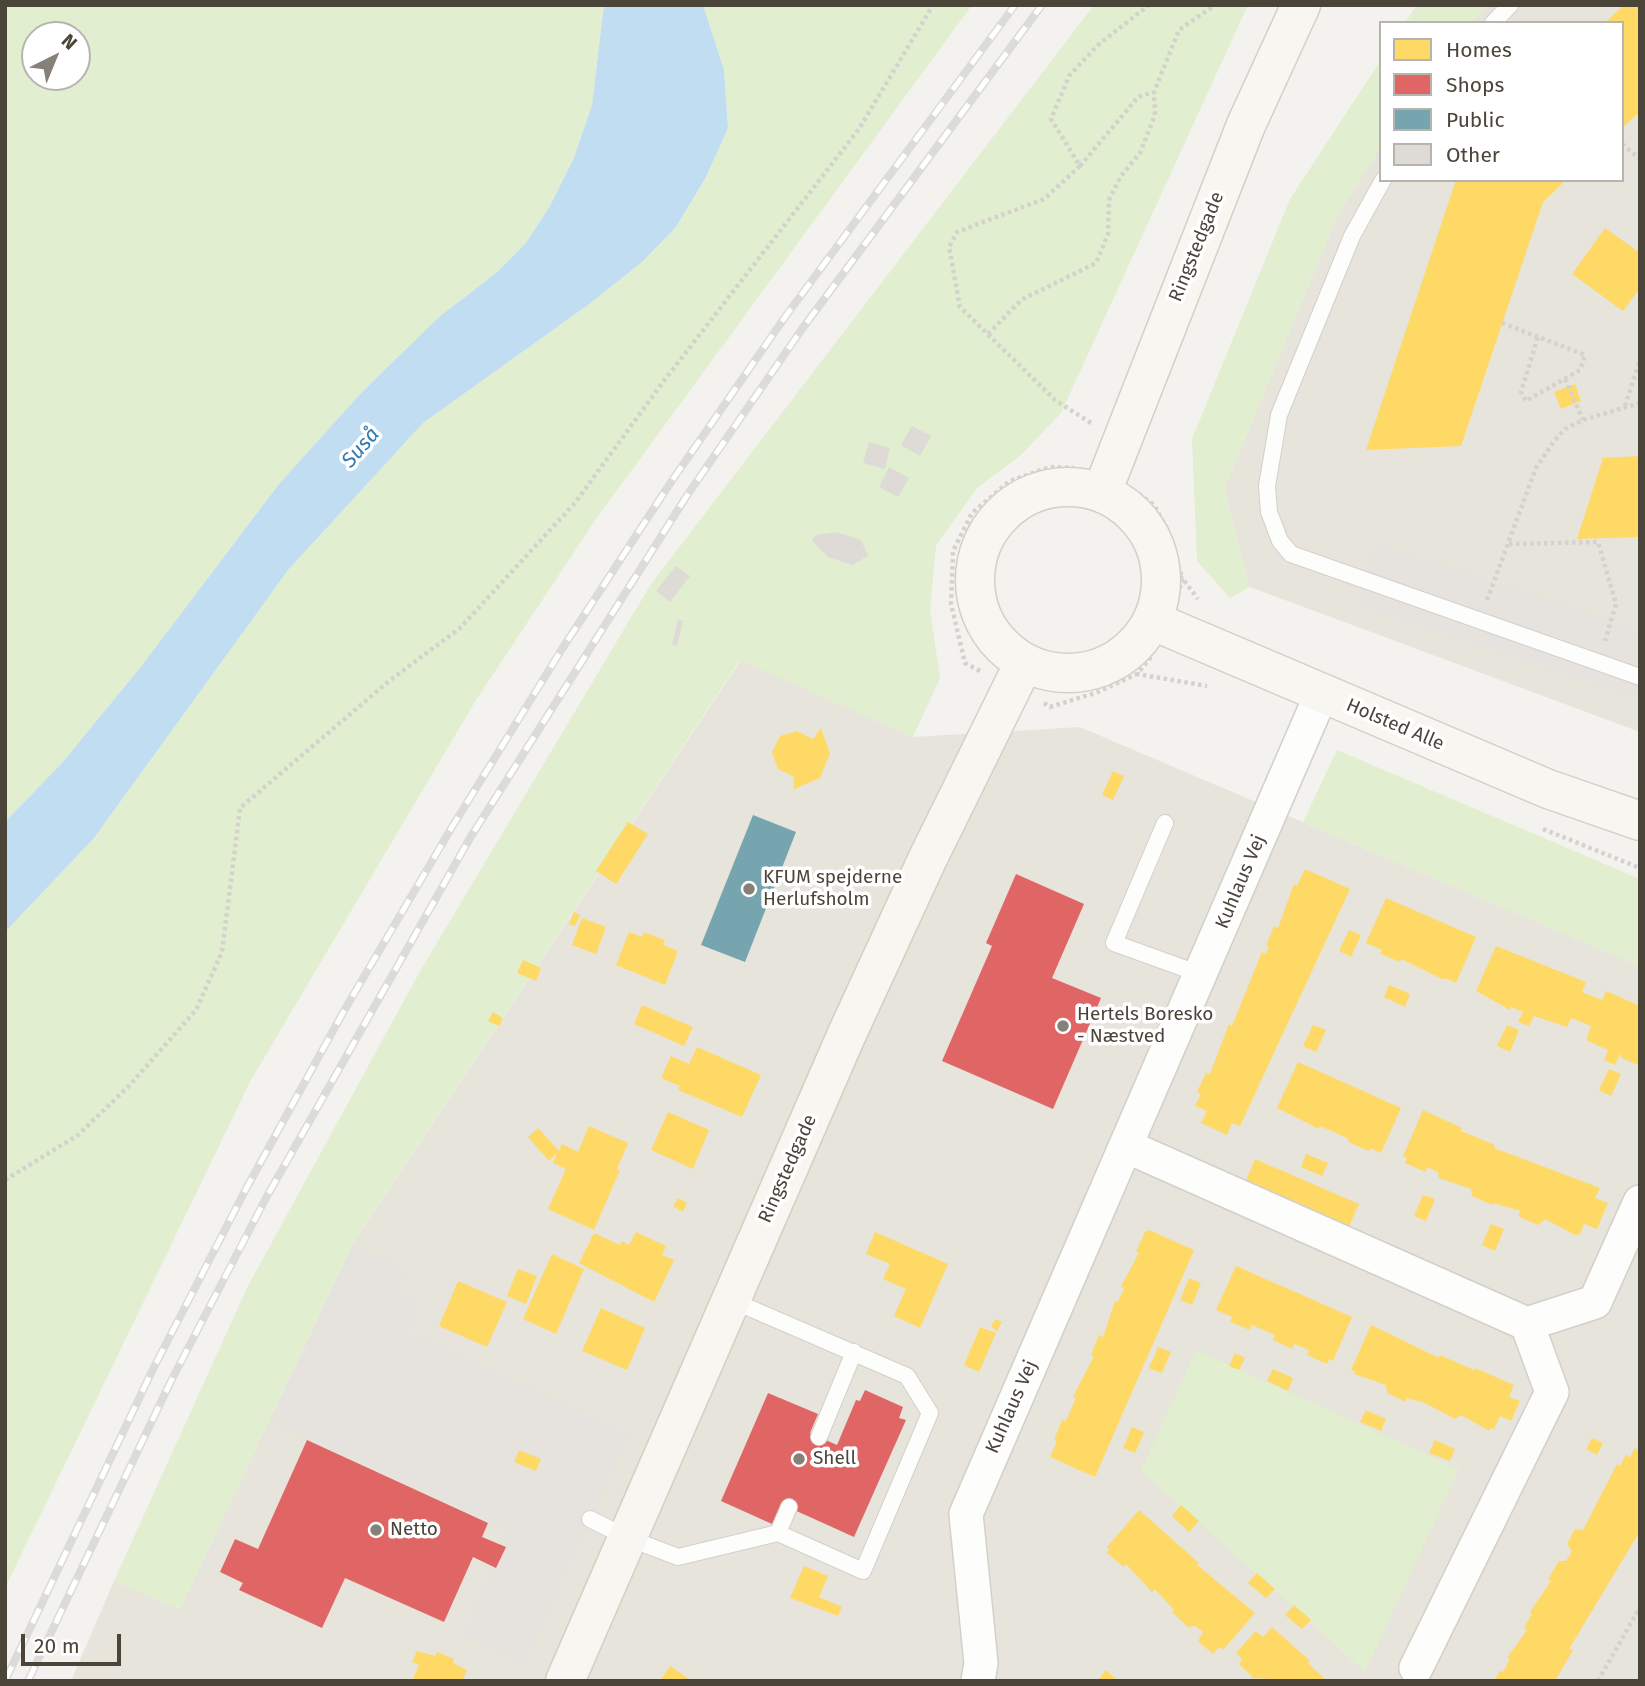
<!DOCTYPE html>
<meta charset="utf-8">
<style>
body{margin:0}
#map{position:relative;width:1645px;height:1686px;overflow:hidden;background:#f4f2ee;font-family:"Fira Sans",sans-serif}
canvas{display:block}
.frame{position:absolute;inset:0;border:7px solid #4b4439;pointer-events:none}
.legend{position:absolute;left:1379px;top:21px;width:245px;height:161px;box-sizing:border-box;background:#fff;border:2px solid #b7b4b0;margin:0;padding:9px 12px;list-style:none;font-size:21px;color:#4b4439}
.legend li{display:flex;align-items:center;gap:14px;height:35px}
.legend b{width:35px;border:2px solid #b7b4b0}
.north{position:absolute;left:21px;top:21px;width:70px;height:70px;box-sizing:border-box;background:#fff;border:2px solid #b7b4b0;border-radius:50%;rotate:43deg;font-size:19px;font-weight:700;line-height:28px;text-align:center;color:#4b4439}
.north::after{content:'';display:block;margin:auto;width:24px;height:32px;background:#868178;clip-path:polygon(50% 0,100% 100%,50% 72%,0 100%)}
.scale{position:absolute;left:21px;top:1634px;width:100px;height:32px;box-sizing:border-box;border:4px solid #4b4439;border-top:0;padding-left:9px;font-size:21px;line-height:24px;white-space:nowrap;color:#4b4439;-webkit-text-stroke:5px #fff;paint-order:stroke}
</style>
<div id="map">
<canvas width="1645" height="1686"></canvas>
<div class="frame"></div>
<ul class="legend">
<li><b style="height:19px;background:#ffd966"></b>Homes</li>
<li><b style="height:19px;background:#e06666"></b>Shops</li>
<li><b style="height:19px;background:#76a5af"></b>Public</li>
<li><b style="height:19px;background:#dedbd6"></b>Other</li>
</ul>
<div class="north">N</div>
<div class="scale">20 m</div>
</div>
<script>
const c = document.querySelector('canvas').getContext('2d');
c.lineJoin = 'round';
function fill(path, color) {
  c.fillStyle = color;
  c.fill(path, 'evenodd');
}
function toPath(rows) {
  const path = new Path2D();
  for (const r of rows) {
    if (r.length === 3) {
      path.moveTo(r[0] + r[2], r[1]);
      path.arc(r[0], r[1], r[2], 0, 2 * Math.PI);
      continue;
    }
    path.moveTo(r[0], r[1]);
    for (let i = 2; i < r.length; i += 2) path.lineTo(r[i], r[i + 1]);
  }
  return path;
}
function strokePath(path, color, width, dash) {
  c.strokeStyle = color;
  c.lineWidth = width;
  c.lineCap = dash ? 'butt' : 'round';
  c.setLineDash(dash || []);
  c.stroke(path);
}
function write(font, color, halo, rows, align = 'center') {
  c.font = font + ' "Fira Sans",sans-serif';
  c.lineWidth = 7;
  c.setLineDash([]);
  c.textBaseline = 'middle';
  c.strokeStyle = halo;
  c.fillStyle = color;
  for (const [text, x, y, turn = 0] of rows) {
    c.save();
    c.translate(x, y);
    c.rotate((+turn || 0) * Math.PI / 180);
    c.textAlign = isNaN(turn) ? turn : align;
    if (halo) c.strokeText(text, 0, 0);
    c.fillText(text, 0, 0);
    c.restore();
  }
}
fill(toPath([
 [1487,5,1640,5,1640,732,1250,587,1224,489,1338,214,1381,147,1381,180,1622,180,1622,23,1470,23],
 [741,660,913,737,1080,727,1640,966,1640,1681,71,1681,114,1581,180,1609,352,1245]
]), '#e7e4dc');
fill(toPath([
 [5,5,604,5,592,105,574,158,550,206,526,243,496,273,439,317,362,392,279,484,140,668,61,764,5,822],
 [35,35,77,35,77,77,35,77],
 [703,5,972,5,596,519,476,700,251,1080,5,1588,5,932,94,838,288,570,423,423,592,302,643,261,676,227,706,177,728,128,724,70],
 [1094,5,1248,5,1061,413,1021,455,977,488,936,546,930,610,940,678,913,737,740,660,352,1245,180,1609,114,1581,247,1288,419,973,651,584],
 [1417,5,1487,5,1470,23,1405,23],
 [1381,60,1381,148,1338,214,1224,489,1250,587,1230,598,1197,561,1192,439,1290,199],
 [1337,750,1640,879,1640,966,1303,822],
 [1196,1350,1459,1469,1365,1672,1141,1471]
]), '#e1eecf');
fill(toPath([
 [1377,544,1640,631,1640,698,1357,604],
 [352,1245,405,1270,395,1294,418,1304,406,1332,628,1434,524,1662,464,1635,511,1531,272,1422]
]), '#e6e3df');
fill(toPath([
 [604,5,703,5,724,70,728,128,706,177,676,227,643,261,592,302,423,423,288,570,94,838,5,932,5,822,61,764,140,668,279,484,362,392,439,317,496,273,526,243,550,206,574,158,592,105]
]), '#c0ddf1');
fill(toPath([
 [1624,5,1640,5,1640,112,1622,128,1622,23,1605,23],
 [1456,180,1566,180,1543,202,1461,446,1366,450],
 [1605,228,1640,253,1640,288,1623,311,1572,274],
 [1575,384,1581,401,1561,409,1554,392],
 [1640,456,1640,537,1577,539,1603,458],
 [821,728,830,753,820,778,794,789,794,777,778,769,772,752,780,736,797,731,813,739],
 [1113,771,1124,776,1113,800,1102,795],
 [628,822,648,834,616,884,596,871],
 [1305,869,1350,889,1240,1126,1232,1123,1227,1135,1201,1123,1207,1111,1195,1106,1201,1094,1197,1092,1206,1073,1210,1074,1229,1024,1232,1026,1262,952,1266,954,1269,947,1266,946,1274,926,1278,928,1294,884,1297,886],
 [1386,898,1476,937,1456,983,1445,978,1444,980,1401,959,1400,962,1380,954,1382,950,1366,943],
 [574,912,580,915,575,926,569,924],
 [582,918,606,927,596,954,572,945],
 [1349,930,1361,935,1351,957,1339,951],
 [629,932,642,937,644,932,665,940,663,945,678,951,665,985,616,965],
 [1496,946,1586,982,1582,992,1602,1000,1606,991,1640,1006,1640,1066,1622,1058,1620,1054,1615,1065,1604,1060,1608,1050,1588,1041,1587,1037,1591,1026,1571,1018,1567,1027,1534,1016,1529,1026,1518,1022,1523,1012,1511,1007,1510,1010,1476,991],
 [523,960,541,968,536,981,517,973],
 [1389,985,1410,994,1405,1007,1384,997],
 [642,1005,693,1027,684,1046,634,1024],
 [493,1012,503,1018,499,1026,488,1021],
 [1313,1025,1326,1030,1316,1052,1303,1046],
 [1507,1025,1519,1030,1510,1052,1497,1046],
 [697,1047,761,1075,742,1117,678,1090,680,1086,661,1078,671,1056,689,1064],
 [1298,1062,1401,1108,1381,1153,1370,1148,1369,1151,1348,1142,1349,1139,1320,1126,1319,1129,1277,1108],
 [1609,1069,1621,1074,1611,1096,1599,1090],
 [1423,1110,1462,1128,1461,1131,1495,1145,1494,1148,1600,1188,1595,1198,1608,1203,1597,1229,1584,1224,1580,1234,1575,1235,1545,1219,1538,1225,1518,1216,1521,1211,1493,1203,1492,1205,1472,1196,1471,1189,1439,1178,1438,1172,1427,1167,1425,1172,1405,1163,1407,1158,1403,1156],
 [668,1112,709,1130,693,1169,651,1150],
 [589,1126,628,1143,617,1169,620,1170,594,1230,548,1209,566,1169,553,1163,557,1153,549,1161,528,1137,538,1128,559,1151,562,1144,578,1152],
 [1306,1154,1328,1163,1322,1176,1301,1167],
 [1255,1159,1359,1204,1348,1229,1245,1183],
 [1423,1195,1435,1199,1426,1221,1414,1216],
 [678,1198,687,1203,683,1212,673,1206],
 [1491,1224,1504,1229,1495,1251,1482,1245],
 [1149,1230,1194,1250,1095,1477,1050,1457,1057,1441,1054,1440,1062,1420,1066,1421,1076,1398,1073,1397,1094,1356,1091,1355,1099,1335,1103,1337,1115,1301,1118,1302,1124,1288,1121,1286,1139,1253,1136,1252,1145,1232],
 [636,1232,666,1246,662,1255,674,1260,654,1302,579,1263,594,1233,620,1245,622,1241,629,1245],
 [875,1232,948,1264,920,1328,894,1316,906,1289,883,1279,890,1264,866,1254],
 [552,1254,584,1269,556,1334,523,1319],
 [1236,1266,1352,1317,1333,1361,1329,1359,1327,1364,1307,1355,1309,1350,1294,1344,1292,1349,1273,1340,1275,1335,1252,1325,1250,1330,1230,1322,1232,1317,1216,1310],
 [518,1269,537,1276,526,1304,507,1296],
 [1189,1278,1201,1283,1192,1305,1180,1300],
 [458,1281,507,1302,487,1347,439,1326],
 [601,1308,645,1328,627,1370,582,1351],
 [995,1319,1002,1322,997,1331,991,1327],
 [1371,1325,1439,1358,1440,1355,1474,1370,1475,1368,1514,1385,1509,1397,1520,1401,1511,1421,1500,1416,1494,1429,1491,1428,1490,1431,1461,1415,1455,1419,1425,1403,1407,1398,1406,1402,1387,1393,1386,1385,1354,1374,1355,1372,1351,1370],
 [980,1327,996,1333,979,1372,964,1365],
 [1158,1347,1171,1352,1162,1373,1149,1368],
 [1235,1353,1245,1358,1239,1370,1229,1366],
 [1273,1369,1293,1378,1288,1391,1267,1381],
 [1366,1410,1386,1419,1381,1431,1360,1422],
 [1132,1427,1144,1432,1135,1453,1123,1448],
 [1592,1438,1603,1443,1597,1455,1586,1449],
 [1435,1440,1455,1449,1450,1461,1429,1453],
 [1635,1448,1640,1451,1640,1531,1569,1649,1573,1650,1555,1681,1494,1681,1500,1671,1503,1672,1510,1659,1507,1658,1527,1630,1524,1628,1532,1614,1530,1612,1551,1581,1548,1579,1559,1561,1566,1561,1572,1551,1567,1544,1575,1529,1583,1530,1617,1464,1620,1466,1626,1455,1630,1457],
 [519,1450,541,1459,536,1471,514,1462],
 [1181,1505,1199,1521,1189,1532,1172,1516],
 [1139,1510,1199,1563,1197,1565,1255,1613,1223,1650,1219,1647,1213,1654,1198,1641,1203,1632,1195,1626,1188,1627,1172,1612,1174,1610,1155,1589,1152,1592,1126,1564,1124,1567,1107,1553,1109,1550,1107,1547],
 [804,1566,828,1576,819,1597,842,1607,838,1616,790,1598],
 [1257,1573,1275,1589,1266,1598,1248,1583],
 [1294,1605,1311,1620,1302,1629,1285,1615],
 [1272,1627,1310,1661,1308,1663,1327,1681,1250,1678,1252,1676,1239,1664,1242,1659,1236,1653,1256,1631,1263,1637],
 [417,1651,435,1656,437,1652,454,1659,453,1663,467,1670,462,1681,412,1681,419,1665,412,1662],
 [670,1666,692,1681,660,1681],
 [1106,1670,1118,1681,1097,1681]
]), '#ffd966');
fill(toPath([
 [1016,874,1084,904,1052,978,1101,998,1053,1109,942,1061,992,946,986,943],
 [865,1390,903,1407,899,1418,906,1420,854,1537,781,1504,772,1524,721,1501,768,1393,818,1414,810,1433,837,1445,856,1400,860,1401],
 [307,1440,488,1523,482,1537,506,1547,496,1568,473,1557,444,1622,345,1578,322,1628,239,1590,243,1583,220,1572,235,1539,258,1549]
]), '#e06666');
fill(toPath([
 [753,815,796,832,745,962,701,945]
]), '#76a5af');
fill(toPath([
 [912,426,931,436,920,456,901,445],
 [869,442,890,448,885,469,863,463],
 [889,467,909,478,898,497,879,487],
 [836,532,861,540,868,556,852,565,828,557,812,541,815,535],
 [676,566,690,576,670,602,656,591],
 [678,619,683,621,677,646,672,645]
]), '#dedbd6');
const lane = toPath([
 [1493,23,1510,5],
 [1383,180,1352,236,1279,415,1267,486,1269,512,1280,541,1291,554,1640,677],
 [1165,823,1114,943,1200,974],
 [819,1437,854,1352],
 [590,1519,628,1538,678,1557,778,1533,863,1571,930,1413,907,1376,731,1300],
 [778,1533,789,1507]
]);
const street = toPath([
 [1126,1146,1527,1324,1552,1392,1416,1668],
 [1527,1324,1595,1302,1640,1202],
 [978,1681,981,1663,966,1514,1321,695]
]);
const secondary = toPath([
 [1068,580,93],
 [1102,492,1246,125,1301,5],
 [1153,621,1548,789,1640,821],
 [565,1681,846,1036,927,860,1024,663]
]);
strokePath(lane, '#d2d0cb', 18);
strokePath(street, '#d2d0cb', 36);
strokePath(secondary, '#d3cfc5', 41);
strokePath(toPath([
 [1622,144,1640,159],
 [1080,166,1138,97,1154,92],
 [1502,323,1585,355,1580,370,1526,401,1521,392,1538,337],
 [988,334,1021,300,1096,263,1108,234,1109,200,1121,176,1140,153,1155,115,1154,92,1179,30,1215,5],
 [1565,379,1583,420],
 [1625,406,1640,360],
 [1091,423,1055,400,960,307,949,247,957,232,1044,199,1080,166,1051,119,1069,76,1099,44,1149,5],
 [1139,494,1154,505,1166,527,1182,578],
 [1509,544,1598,542,1616,604,1605,641],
 [1178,595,1182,578,1198,599],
 [1487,600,1536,468,1554,441,1565,429,1583,420,1640,403],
 [1151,657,1137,674,1207,686],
 [980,671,965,663,951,604,953,551,972,513,1010,481,1050,467,1074,468],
 [1044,703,1050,707,1098,692,1137,674],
 [1543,829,1640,868],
 [5,1180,78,1135,129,1086,196,1010,222,952,240,808,389,681,459,629,575,503,663,382,859,129,933,5],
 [1598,1681,1640,1607]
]), '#d3d2cc', 4.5, [3.5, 3.5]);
strokePath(lane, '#fdfdfc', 16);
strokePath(street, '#fdfdfc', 33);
strokePath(secondary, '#f7f6f1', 38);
const rail = toPath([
 [5,1681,153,1369,247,1187,345,1009,452,827,562,649,671,482,785,317,1015,5],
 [28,1681,171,1381,266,1198,470,838,688,494,802,329,1042,5]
]);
strokePath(rail, '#dbdbda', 8);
strokePath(rail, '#fff', 5, [16]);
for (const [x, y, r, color] of [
 [749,889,7,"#868178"],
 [1063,1026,7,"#868178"],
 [799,1459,7,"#868178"],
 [376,1530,7,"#868178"]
]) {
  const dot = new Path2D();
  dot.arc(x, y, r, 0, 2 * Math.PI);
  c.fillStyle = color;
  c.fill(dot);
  strokePath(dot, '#fff', 2.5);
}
write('19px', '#4b4439', '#fff', [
 ["Ringstedgade",1197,247,-68],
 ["Holsted Alle",1395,725,23],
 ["Kuhlaus Vej",1241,882,-67],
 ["Ringstedgade",788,1169,-66],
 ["Kuhlaus Vej",1012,1407,-66]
]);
write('19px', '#4b4439', '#fff', [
 ["KFUM spejderne",763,878],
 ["Herlufsholm",763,900],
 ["Hertels Boresko",1077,1015],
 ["- Næstved",1077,1037],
 ["Shell",813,1459],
 ["Netto",390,1530]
], 'left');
write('italic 21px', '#2e7ab2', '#fff', [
 ["Suså",361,448,-49]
]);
</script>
